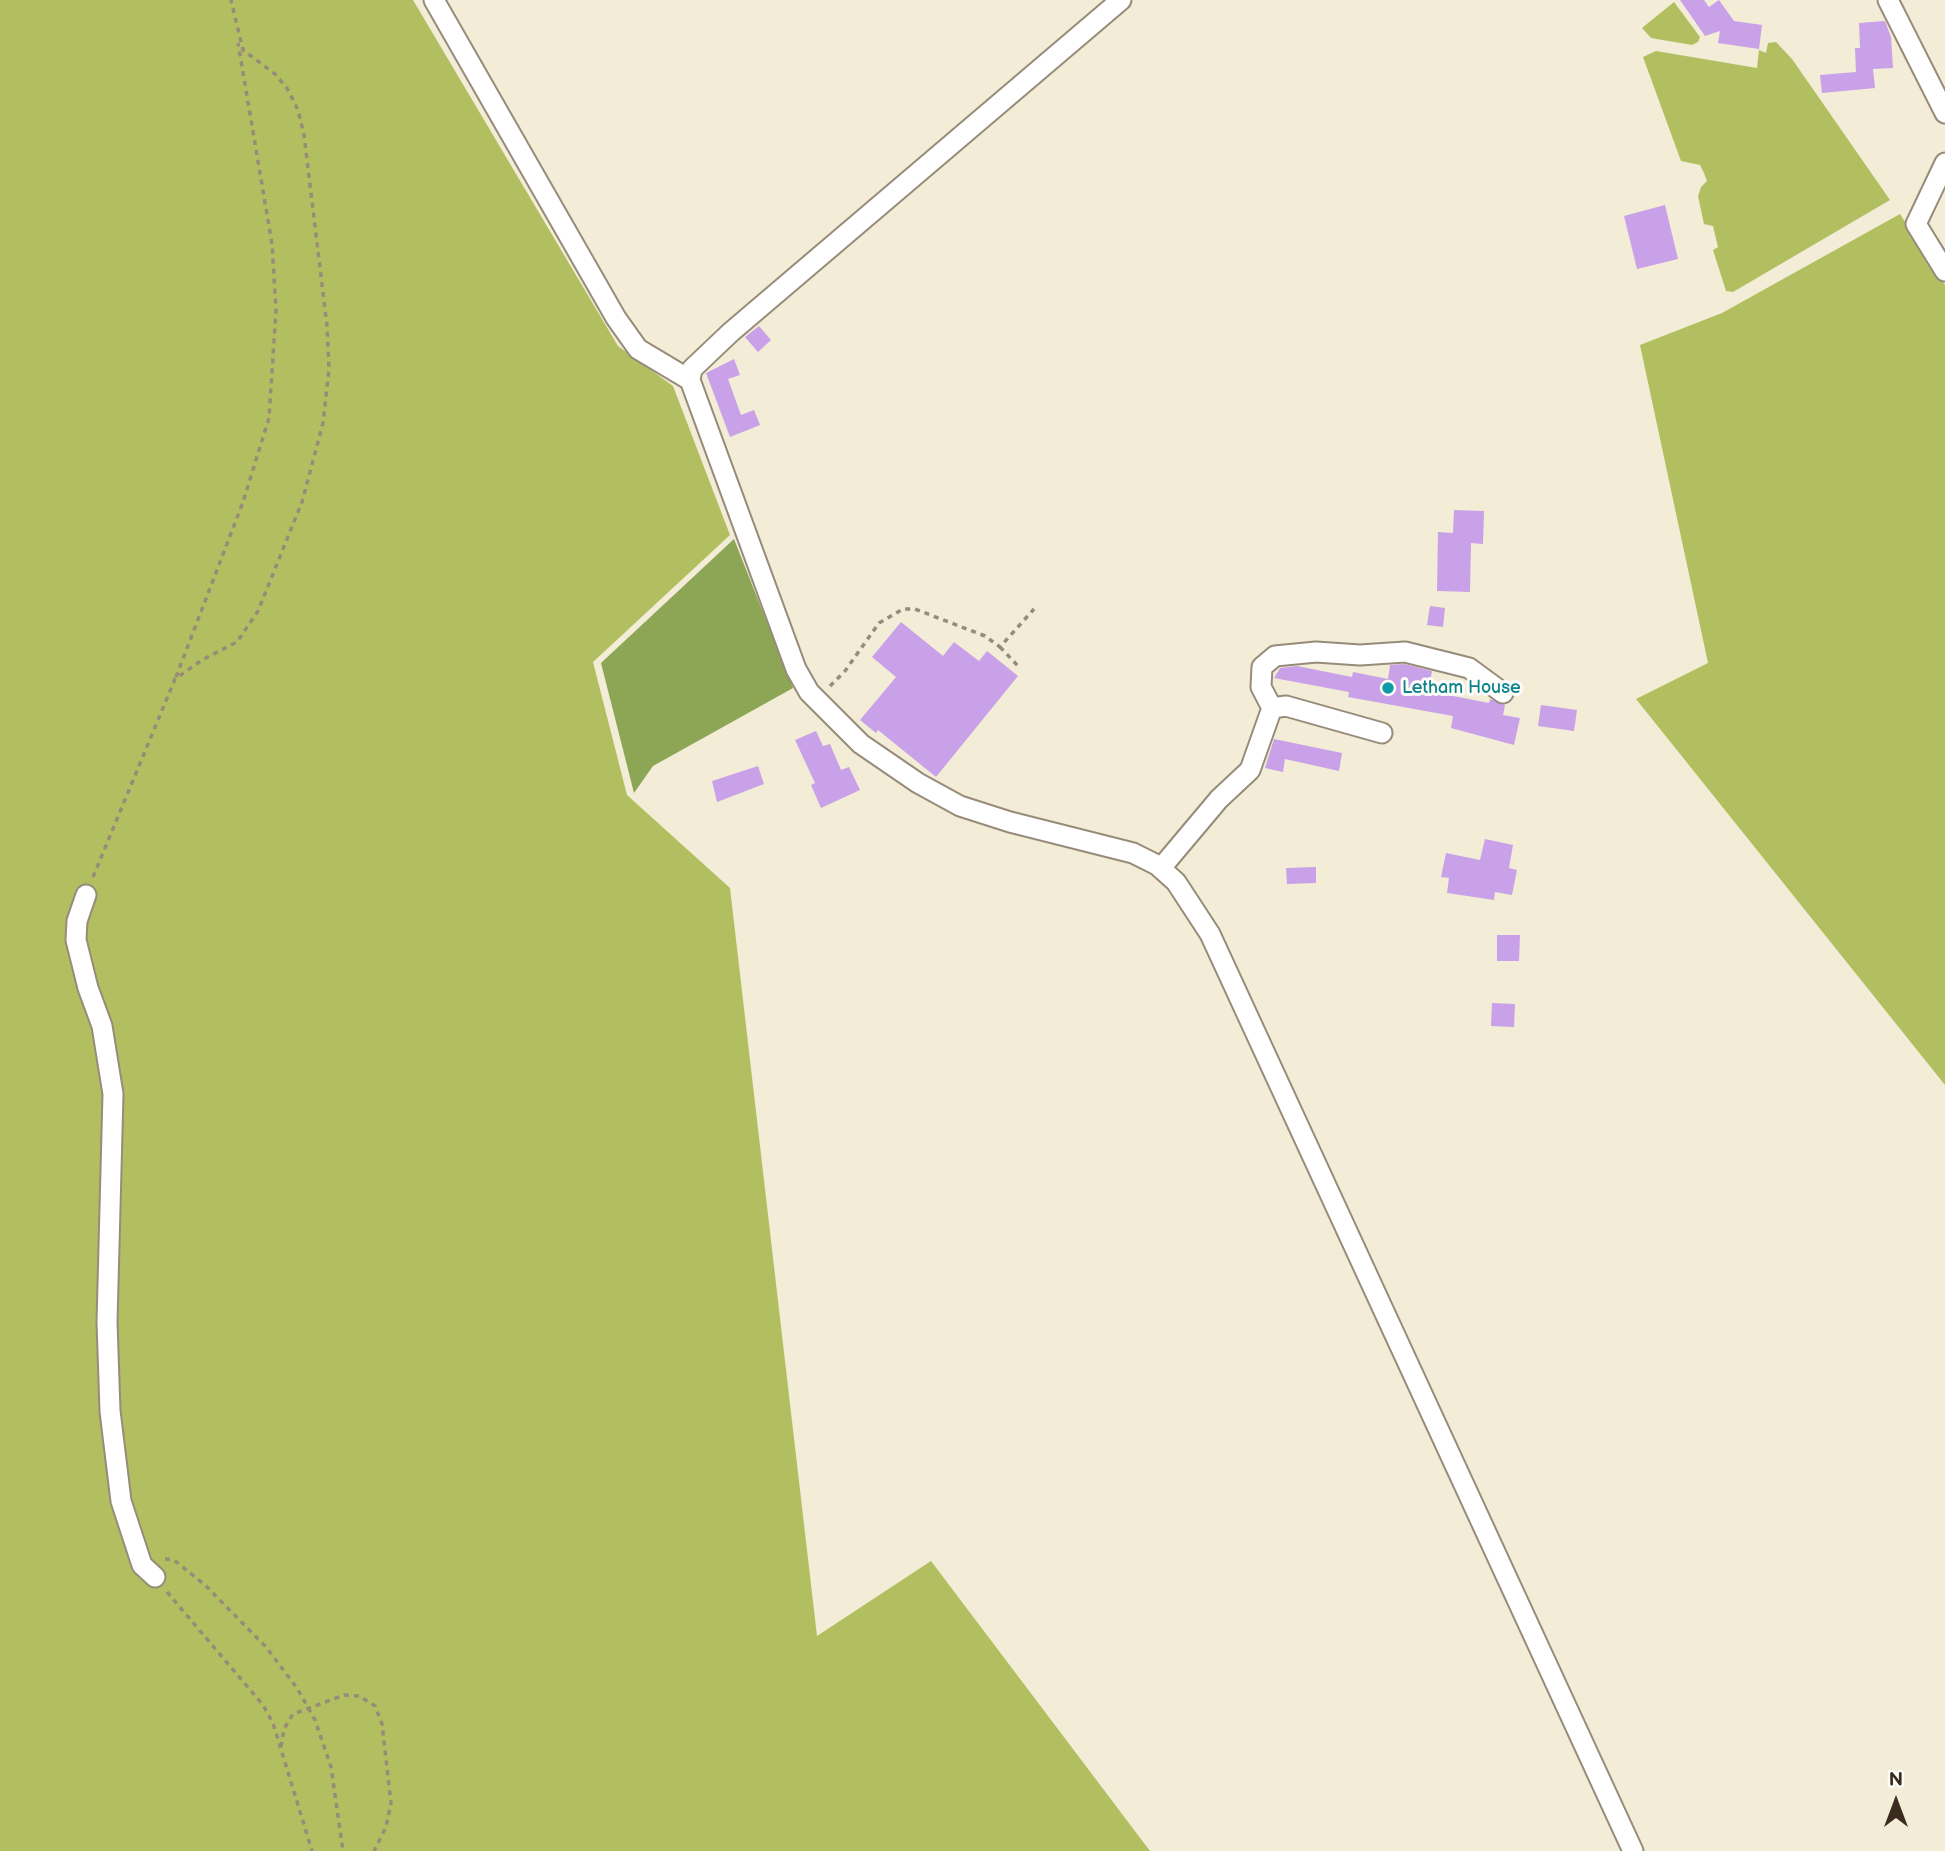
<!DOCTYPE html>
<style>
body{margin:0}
#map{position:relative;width:1945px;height:1851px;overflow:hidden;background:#f3ecd6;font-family:"Balsamiq Sans",sans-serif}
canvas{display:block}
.north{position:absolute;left:1861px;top:1767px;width:70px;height:70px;-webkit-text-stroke:5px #fdfcf7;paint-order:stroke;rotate:0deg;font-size:19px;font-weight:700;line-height:28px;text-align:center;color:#3b2a1e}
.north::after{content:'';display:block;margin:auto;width:24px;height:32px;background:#3b2a1e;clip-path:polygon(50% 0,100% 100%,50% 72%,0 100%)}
</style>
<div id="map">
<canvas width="1945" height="1851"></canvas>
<div class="north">N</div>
</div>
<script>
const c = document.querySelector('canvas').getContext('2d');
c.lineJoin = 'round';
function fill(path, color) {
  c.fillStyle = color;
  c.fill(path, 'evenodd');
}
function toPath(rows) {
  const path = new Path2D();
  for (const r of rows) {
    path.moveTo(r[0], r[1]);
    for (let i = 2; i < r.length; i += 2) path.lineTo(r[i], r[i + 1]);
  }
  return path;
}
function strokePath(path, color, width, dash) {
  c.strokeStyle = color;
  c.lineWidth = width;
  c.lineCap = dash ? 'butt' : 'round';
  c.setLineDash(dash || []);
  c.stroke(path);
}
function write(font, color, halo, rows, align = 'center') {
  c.font = font + ' "Balsamiq Sans",sans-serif';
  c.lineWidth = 6;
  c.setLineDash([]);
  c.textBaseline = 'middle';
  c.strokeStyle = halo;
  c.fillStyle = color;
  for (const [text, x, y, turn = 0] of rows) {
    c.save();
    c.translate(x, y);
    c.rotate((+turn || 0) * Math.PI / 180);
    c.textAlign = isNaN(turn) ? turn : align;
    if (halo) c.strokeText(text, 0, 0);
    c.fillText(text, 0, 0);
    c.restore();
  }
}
fill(toPath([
 [0,0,413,0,618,346,673,386,730,535,593,662,627,795,730,888,817,1636,931,1561,1150,1851,0,1851],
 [1674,2,1700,37,1698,42,1692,45,1651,38,1642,28],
 [1776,42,1792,59,1890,200,1733,292,1726,291,1713,250,1718,247,1713,226,1704,224,1698,196,1701,187,1707,181,1704,173,1700,165,1681,161,1643,57,1656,51,1757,68,1759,50,1766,53,1768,43],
 [1900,214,1945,285,1945,1085,1636,699,1708,663,1640,345,1722,313]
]), '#b2bf60');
fill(toPath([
 [734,539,793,688,653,766,634,793,601,663]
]), '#8da656');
fill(toPath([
 [1680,0,1704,0,1709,7,1719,0,1734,21,1762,25,1759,49,1718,43,1720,31,1705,36],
 [1885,21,1891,37,1893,68,1873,69,1875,88,1822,93,1820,75,1856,72,1855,48,1860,48,1859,23],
 [1665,205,1678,259,1637,269,1624,216],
 [759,326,771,340,758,352,745,337],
 [734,359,740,375,728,379,741,415,754,410,760,425,730,437,706,373],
 [1454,510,1484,511,1483,544,1471,543,1470,592,1437,591,1438,532,1453,533],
 [1430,606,1445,608,1443,627,1427,625],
 [901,622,943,656,954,642,979,661,987,651,1018,676,936,777,878,730,876,733,860,720,896,677,872,657],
 [1404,664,1432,671,1429,689,1438,693,1489,703,1490,699,1505,705,1503,715,1520,718,1514,745,1451,728,1453,716,1348,697,1349,692,1274,678,1280,668,1297,666,1352,677,1353,672,1388,679,1390,665],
 [1541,705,1577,710,1574,731,1538,726],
 [816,731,823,746,830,744,841,770,849,767,860,790,821,808,811,785,815,783,795,740],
 [1274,739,1342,753,1339,771,1285,759,1283,772,1265,768],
 [758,766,764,784,717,802,712,781],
 [1485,839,1513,845,1509,868,1517,870,1512,895,1495,892,1494,900,1447,893,1449,878,1441,877,1446,853,1480,860],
 [1316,867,1316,883,1287,884,1286,868],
 [1497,935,1520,935,1519,961,1497,961],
 [1492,1003,1515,1004,1514,1027,1491,1026]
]), '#c8a1e8');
const minor = toPath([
 [434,0,616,318,638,349,690,380,796,669,809,692,861,744,918,783,960,806,1010,822,1133,853,1157,865,1176,882,1210,934,1633,1851],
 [1888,0,1945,113],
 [1945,163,1916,224,1945,271],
 [690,380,692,369,731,332,1121,0],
 [1272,708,1286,706,1382,733],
 [1161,868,1219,799,1250,770,1272,708,1261,687,1262,667,1275,656,1316,652,1360,655,1405,652,1469,668,1503,693],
 [86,895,77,921,76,940,88,988,102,1026,113,1094,107,1322,110,1411,121,1501,142,1565,155,1577]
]);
strokePath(minor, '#978b7a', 23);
strokePath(toPath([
 [1000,647,1019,667],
 [176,677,243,502,269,418,276,310,272,244,238,43],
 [830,686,845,671,879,623,903,609,915,609,985,636,1000,647,1034,609],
 [93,877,175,679,202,660,237,642,258,611,302,502,323,423,329,369,327,326,304,135,298,110,287,88,275,74,243,50,231,0],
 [165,1559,174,1560,205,1585,266,1647,297,1688,315,1720,331,1767,343,1851],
 [167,1592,263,1705,273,1723,312,1851],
 [281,1747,284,1729,293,1714,344,1695,359,1696,375,1706,382,1724,391,1803,386,1827,374,1851]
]), '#978b7a', 3.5, [5, 5]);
strokePath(minor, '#fff', 19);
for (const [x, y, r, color] of [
 [1388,688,7,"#0f9aa8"]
]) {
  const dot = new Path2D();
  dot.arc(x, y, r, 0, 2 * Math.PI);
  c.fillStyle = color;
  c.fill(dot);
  strokePath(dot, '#fdfcf7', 2.5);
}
write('18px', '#0d838f', '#fdfcf7', [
 ["Letham House",1402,688]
], 'left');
</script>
